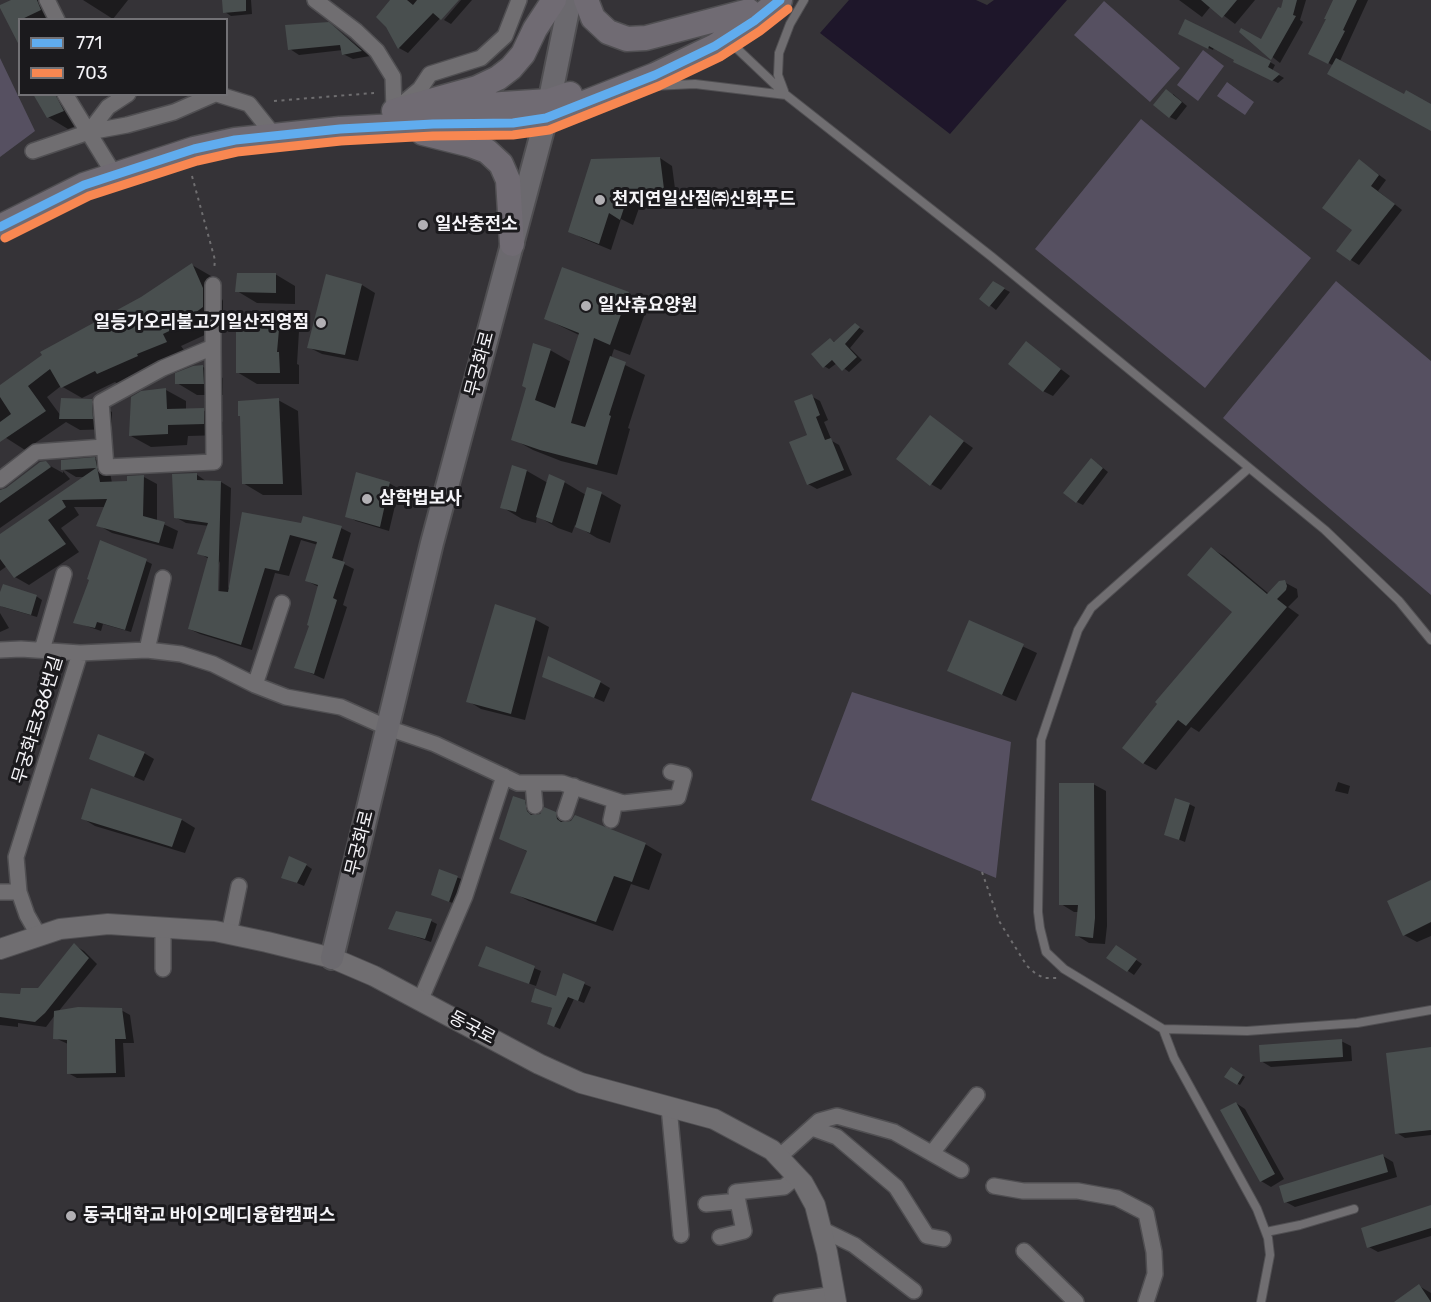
<!DOCTYPE html>
<meta charset="utf-8">
<style>
body{margin:0}
#map{position:relative;width:1431px;height:1302px;overflow:hidden;background:#353337;font-family:Rubik,sans-serif}
canvas{display:block}
.legend{position:absolute;left:18px;top:18px;width:210px;height:78px;box-sizing:border-box;background:#1b1a1d;border:2px solid #727175;margin:0;padding:8px 10px;list-style:none;font-size:18px;color:#f5f4f8}
.legend li{display:flex;align-items:center;gap:12px;height:30px}
.legend b{width:30px;border:2px solid #727175}
</style>
<div id="map">
<canvas width="1431" height="1302"></canvas>
<ul class="legend">
<li><b style="height:8px;background:#60acee"></b>771</li>
<li><b style="height:8px;background:#f88751"></b>703</li>
</ul>
</div>
<script>
const c = document.querySelector('canvas').getContext('2d');
c.lineJoin = 'round';
function fill(path, color) {
  c.fillStyle = color;
  c.fill(path, 'evenodd');
}
function toPath(rows) {
  const path = new Path2D();
  for (const r of rows) {
    path.moveTo(r[0], r[1]);
    for (let i = 2; i < r.length; i += 2) path.lineTo(r[i], r[i + 1]);
  }
  return path;
}
function strokePath(path, color, width, dash) {
  c.strokeStyle = color;
  c.lineWidth = width;
  c.lineCap = dash ? 'butt' : 'round';
  c.setLineDash(dash || []);
  c.stroke(path);
}
function write(font, color, halo, rows, align = 'center') {
  c.font = font + ' Rubik,"Noto Sans KR",sans-serif';
  c.lineWidth = 6;
  c.setLineDash([]);
  c.textBaseline = 'middle';
  c.strokeStyle = halo;
  c.fillStyle = color;
  for (const [text, x, y, turn = 0] of rows) {
    c.save();
    c.translate(x, y);
    c.rotate((+turn || 0) * Math.PI / 180);
    c.textAlign = isNaN(turn) ? turn : align;
    if (halo) c.strokeText(text, 0, 0);
    c.fillText(text, 0, 0);
    c.restore();
  }
}
fill(toPath([
 [1104,1,1180,68,1150,102,1074,35],
 [1203,50,1224,66,1198,101,1177,85],
 [0,58,35,131,0,157],
 [1227,82,1254,102,1245,115,1217,96],
 [1141,119,1311,258,1205,388,1035,249],
 [1336,281,1431,361,1431,595,1223,418],
 [852,692,1011,742,996,878,811,800]
]), '#565061');
fill(toPath([
 [849,0,976,0,987,5,994,0,1067,0,950,134,820,33]
]), '#1e162a');
fill(toPath([
 [14,0,46,0,59,20,20,20],
 [83,0,128,0,113,19],
 [224,0,251,0,252,14,231,16,225,12],
 [392,0,457,0,408,53,399,48],
 [461,0,472,0,451,24,444,20],
 [1179,0,1255,0,1235,24,1211,6,1202,17],
 [1285,0,1306,0,1300,20,1303,22,1280,63,1241,32,1261,41,1282,10],
 [1335,0,1368,0,1340,61,1404,96,1431,106,1431,130,1334,66,1319,58,1328,19],
 [328,24,338,30,370,56,353,59,343,54,343,50,299,55,290,49],
 [1185,37,1270,62,1275,65,1272,71,1284,78,1278,83,1240,64,1236,59,1214,48,1213,50],
 [34,94,73,94,83,123,68,129,48,117],
 [1173,94,1187,106,1176,120,1170,117],
 [660,158,672,166,676,196,643,197,633,225,621,219,611,250,582,238,570,231],
 [1367,166,1386,180,1378,191,1402,210,1359,265,1351,260],
 [192,265,211,276,223,301,223,319,208,330,209,333,181,346,186,353,118,384,115,382,82,398,61,386,47,397,61,416,92,400,112,412,112,429,80,430,66,422,25,450,0,434,0,389],
 [563,269,629,294,648,305,630,355,614,349,611,358,645,375,628,428,630,429,617,475,561,461,533,450,513,439,550,350,571,362,579,335,546,319],
 [275,274,295,286,295,304,257,303,237,291],
 [993,283,1010,292,996,310,981,298],
 [362,285,375,293,358,361,322,354,308,347],
 [279,319,299,331,297,364,299,365,299,384,257,384,237,372],
 [855,325,864,331,850,348,862,360,849,372,837,363,829,369,824,366,830,339,835,342],
 [1026,343,1070,376,1053,396,1043,391],
 [203,367,223,378,223,395,197,395,177,383],
 [166,390,186,401,186,410,203,410,223,422,223,435,188,436,187,445,151,447,131,436],
 [811,396,820,401,828,420,824,422,832,441,839,445,852,475,817,489,808,484],
 [278,400,298,411,302,495,263,495,243,483],
 [930,417,973,448,941,490,931,484],
 [95,459,109,467,112,483,129,483,144,477,157,484,157,521,178,531,173,549,112,533,98,525,105,507,74,507,79,515,61,528,79,552,29,585,15,577,7,566,0,571,0,536,86,477,76,477,63,469],
 [45,463,63,473,63,471,70,479,0,528,0,490,7,489],
 [1097,463,1108,472,1083,505,1077,502],
 [513,467,527,471,548,483,564,482,586,495,588,489,602,494,621,505,610,543,597,538,575,525,572,533,558,528,537,516,536,523,522,519,502,507],
 [196,474,207,482,221,482,231,488,228,588,302,524,341,528,351,533,342,563,354,569,343,605,347,607,324,679,296,667,311,626,319,587,307,581,318,545,301,540,289,576,275,573,252,650,200,634,189,629,209,559,199,553,209,526,186,523,175,517],
 [220,561,219,598,216,598,217,567],
 [389,483,399,489,389,531,356,521,347,516],
 [1212,549,1224,556,1269,594,1284,582,1297,589,1298,597,1288,607,1299,615,1199,732,1191,727,1156,770,1143,763,1234,611],
 [146,561,152,564,131,632,103,624,101,631,75,622,91,579],
 [0,596,36,596,42,600,37,617,3,607,0,605],
 [496,606,536,620,549,627,525,720,481,709,468,701],
 [0,613,9,628,0,632],
 [970,622,1037,653,1016,701,948,671],
 [543,676,600,682,610,688,604,702],
 [144,753,154,759,144,781,91,758],
 [1338,782,1350,786,1348,794,1335,791],
 [1093,784,1106,791,1107,926,1105,944,1089,943,1076,935,1079,912,1074,912,1061,904],
 [92,790,182,820,195,828,185,853,95,826,82,818],
 [524,801,541,811,542,815,555,813,571,822,645,844,662,854,649,890,631,884,613,931,529,901,512,892,528,852,501,838],
 [1189,804,1195,807,1185,842,1165,834],
 [306,865,312,869,304,886,283,877],
 [440,871,464,880,455,904,433,895],
 [1431,882,1431,936,1417,942,1404,935],
 [431,921,437,924,431,942,390,928],
 [74,945,84,951,97,964,58,1012,121,1010,130,1015,134,1043,123,1043,125,1077,77,1078,68,1073,68,1044,55,1038,55,1015,46,1027,18,1023,18,1027,0,1025,0,994,22,995,39,989],
 [486,948,541,971,536,986,480,966],
 [1122,950,1142,964,1134,975,1109,958],
 [564,975,591,987,584,1003,574,999,560,1029,549,1024,554,1009,533,1001,557,998],
 [1341,1041,1351,1046,1352,1061,1271,1067,1261,1061],
 [1431,1048,1431,1135,1405,1138,1397,1133],
 [1231,1069,1245,1077,1240,1085,1226,1077],
 [1236,1103,1245,1109,1284,1179,1271,1187,1261,1181],
 [1383,1156,1393,1162,1397,1177,1295,1207,1286,1202],
 [1431,1207,1431,1236,1378,1252,1369,1247],
 [1419,1286,1431,1293,1431,1302,1397,1302]
]), '#0007');
fill(toPath([
 [11,0,37,0,41,10,20,20,20,47,0,8,0,5],
 [222,0,246,0,246,11,223,13],
 [390,0,407,0,413,5,417,0,459,0,441,20,433,13,398,49,386,27,376,17],
 [1201,0,1237,0,1222,18],
 [1283,0,1297,0,1293,15,1296,16,1271,60,1239,32,1241,28,1261,39,1278,7,1281,8],
 [1333,0,1357,0,1343,30,1345,31,1328,64,1308,54,1326,19,1324,19],
 [1185,19,1271,61,1268,67,1280,74,1272,81,1233,62,1234,60,1209,46,1208,49,1178,34],
 [329,22,362,51,342,55,340,45,288,50,285,25],
 [1336,58,1404,94,1406,90,1431,104,1431,131,1327,74],
 [1166,89,1182,102,1169,118,1153,105],
 [33,94,55,94,64,111,47,118],
 [660,157,664,189,630,190,620,220,609,213,599,244,568,232,591,159],
 [1359,159,1379,175,1371,186,1395,204,1350,261,1336,251,1352,230,1322,208],
 [192,263,203,288,203,307,188,318,190,321,163,334,167,342,137,354,138,356,97,374,95,371,61,388,50,369,28,386,46,411,0,442,0,422,11,414,0,397,0,385,42,355,40,352,141,297],
 [562,267,629,292,610,345,594,338,571,423,585,427,610,356,626,362,609,415,611,416,597,465,540,450,511,440,526,388,522,386,533,343,551,349,535,400,555,408,579,333,544,319],
 [237,273,276,273,276,293,235,292],
 [326,274,362,284,345,355,307,348],
 [993,281,1005,288,989,307,979,299],
 [236,318,280,318,277,352,279,352,280,373,236,373],
 [855,323,860,327,845,344,857,357,842,371,832,360,823,368,811,354,830,338,834,342],
 [1026,341,1061,369,1043,392,1008,364],
 [203,365,204,384,175,384,175,373,193,366],
 [166,388,167,409,204,408,204,424,168,425,168,434,129,436,131,397,141,391],
 [812,394,820,415,816,417,825,440,831,438,844,470,807,485,789,442,807,435,794,401],
 [61,398,92,399,93,419,59,419],
 [279,398,283,484,242,484,240,416,238,416,238,401],
 [930,415,964,441,930,486,896,459],
 [95,457,100,482,127,481,127,476,144,475,143,516,165,522,159,543,96,526,107,499,62,500,66,507,48,520,66,544,14,578,0,559,0,534,96,468,61,470,61,460],
 [1091,458,1103,468,1076,503,1063,493],
 [46,461,51,467,0,503,0,490,6,488,40,462],
 [512,465,527,470,516,512,500,508],
 [356,472,390,482,380,527,345,517],
 [197,473,197,480,221,481,218,591,228,592,242,512,301,523,303,516,342,526,332,558,345,562,333,598,337,600,314,674,294,668,309,626,307,625,318,585,305,581,317,542,290,535,279,571,265,568,241,645,188,629,208,557,197,554,208,523,174,518,172,474],
 [549,474,565,481,552,523,536,517],
 [587,487,602,492,590,533,575,527],
 [100,540,147,559,125,630,97,622,95,628,73,623,89,580,87,579],
 [1211,547,1267,594,1279,581,1285,580,1287,586,1286,590,1277,599,1287,607,1186,726,1178,720,1143,764,1122,748,1157,704,1155,702,1232,612,1187,575],
 [3,584,37,595,31,615,0,606,0,592],
 [495,604,536,618,511,714,466,702],
 [969,620,1024,644,1002,695,947,671],
 [548,656,601,681,594,698,542,677],
 [98,734,145,752,134,777,89,759],
 [1059,783,1094,783,1095,918,1093,938,1075,936,1078,905,1059,905],
 [91,788,182,819,172,847,81,819],
 [513,796,525,800,527,811,531,815,540,814,544,807,556,812,557,819,561,822,571,821,575,815,646,843,632,882,614,876,596,922,510,893,527,851,499,839],
 [1175,798,1190,803,1179,840,1164,835],
 [289,856,307,864,297,883,281,878],
 [439,869,458,876,449,902,431,895],
 [1431,880,1431,922,1403,936,1387,901],
 [396,911,432,919,425,939,388,929],
 [74,943,89,958,45,1013,35,1022,0,1017,0,993,20,994,21,988,38,988],
 [1116,945,1137,959,1127,972,1106,958],
 [486,946,535,966,529,984,478,966],
 [563,973,585,982,578,1001,568,997,554,1027,547,1024,552,1008,531,1002,535,988,556,996],
 [78,1007,122,1008,126,1039,115,1039,116,1073,67,1074,67,1040,53,1039,54,1011],
 [1342,1039,1343,1057,1260,1062,1259,1045],
 [1431,1047,1431,1130,1395,1134,1386,1053],
 [1231,1067,1243,1075,1237,1085,1224,1077],
 [1236,1102,1275,1174,1260,1182,1220,1110],
 [1383,1154,1388,1172,1284,1203,1279,1186],
 [1431,1205,1431,1228,1367,1248,1361,1228],
 [1419,1284,1431,1302,1394,1302]
]), '#494f4f');
const service = toPath([
 [730,42,786,95,992,257,1325,530,1399,601,1431,640],
 [653,86,695,84,786,95],
 [784,91,778,75,779,53,790,24,804,0],
 [1249,468,1091,608,1078,630,1041,740,1038,912,1040,928,1046,952,1064,969,1163,1029,1247,1031,1357,1023,1431,1010],
 [1163,1029,1174,1058,1257,1209,1268,1238,1270,1255,1261,1302],
 [1266,1232,1300,1225,1354,1209]
]);
const minor = toPath([
 [47,0,57,20],
 [315,0,356,31,377,51,393,77,394,111],
 [65,94,114,174],
 [217,94,249,104,273,134],
 [401,105,420,89,430,74,481,58,505,36,519,0],
 [89,132,108,107,128,94],
 [33,151,89,132,127,125,174,112,215,94],
 [213,347,214,462,106,467,101,402,163,368,213,347],
 [213,347,213,285],
 [0,480,36,452,103,447],
 [0,650,21,649,80,653,147,650,181,654,213,664,255,685,286,697,341,707,388,728,435,744,518,783,562,783,623,803,678,797,684,775,671,772],
 [42,650,64,574],
 [147,650,163,578],
 [255,685,282,603],
 [533,783,535,806],
 [565,813,574,786],
 [611,820,615,801],
 [0,892,19,892],
 [229,934,239,886],
 [39,936,27,915,19,892,16,857,80,653],
 [163,969,163,927],
 [420,1001,465,896,504,776],
 [669,1107,681,1235],
 [812,1128,837,1137,896,1187,927,1236,943,1239],
 [932,1153,977,1095],
 [779,1157,819,1121,837,1116,894,1132,961,1170],
 [994,1186,1023,1191,1078,1191,1117,1198,1146,1213,1154,1252,1155,1274,1146,1302],
 [706,1204,738,1201],
 [821,1229,854,1245,914,1291],
 [720,1237,744,1231,736,1192,784,1187,797,1176],
 [1024,1251,1076,1302],
 [781,1302,835,1294]
]);
const tertiary = toPath([
 [0,949,60,929,108,924,215,931,267,942,332,958,374,976,539,1064,581,1083,714,1119,772,1150,803,1183,815,1205,827,1252,836,1302]
]);
const secondary = toPath([
 [332,958,432,543,546,118,570,0]
]);
const primary = toPath([
 [586,0,593,18,608,32,627,39,646,38,749,11],
 [441,108,549,101,570,94],
 [394,111,477,88,498,78,511,68,523,54,535,29,554,0],
 [423,133,471,145,487,151,501,164,508,180,512,244],
 [0,227,84,185,194,149,235,140,340,129,433,124,513,123,546,118,655,75,715,46,754,21,780,0]
]);
strokePath(service, '#504f52', 10);
strokePath(minor, '#504f52', 18);
strokePath(tertiary, '#504f52', 22);
strokePath(secondary, '#504f52', 26);
strokePath(primary, '#504f52', 27);
strokePath(toPath([
 [274,101,374,93],
 [192,176,215,260,214,270],
 [982,872,999,921,1027,966,1036,974,1044,978,1058,978]
]), '#6f6e70', 2, [3, 4.5]);
strokePath(service, '#706e71', 8);
strokePath(minor, '#706e71', 15);
strokePath(tertiary, '#706e71', 20);
strokePath(secondary, '#6b696e', 22);
strokePath(primary, '#706b73', 24);
strokePath(toPath([
 [0,227,84,185,194,149,235,140,340,129,433,124,513,123,546,118,655,75,715,46,754,21,780,0]
]), '#60acee', 9);
strokePath(toPath([
 [5,238,89,196,197,161,237,152,341,141,433,136,513,135,549,130,659,86,720,57,760,31,788,9]
]), '#f88751', 9);
for (const [x, y, r, color] of [
 [600,200,6,"#b2b0b4"],
 [423,225,6,"#b2b0b4"],
 [586,306,6,"#b2b0b4"],
 [321,323,6,"#b2b0b4"],
 [367,499,6,"#b2b0b4"],
 [71,1216,6,"#b2b0b4"]
]) {
  const dot = new Path2D();
  dot.arc(x, y, r, 0, 2 * Math.PI);
  c.fillStyle = color;
  c.fill(dot);
  strokePath(dot, '#1b1a1d', 2);
}
write('bold 18px', '#f5f4f8', '#1b1a1d', [
 ["천지연일산점㈜신화푸드",612,200],
 ["일산충전소",435,225],
 ["일산휴요양원",598,306],
 ["일등가오리불고기일산직영점",309,323,"right"],
 ["삼학법보사",379,499],
 ["동국대학교 바이오메디융합캠퍼스",83,1216]
], 'left');
write('18px', '#f5f4f8', '#1b1a1d', [
 ["무궁화로",480,364,-75],
 ["무궁화로386번길",38,720,-73],
 ["무궁화로",360,843,-76],
 ["동국로",472,1028,28]
]);
</script>
